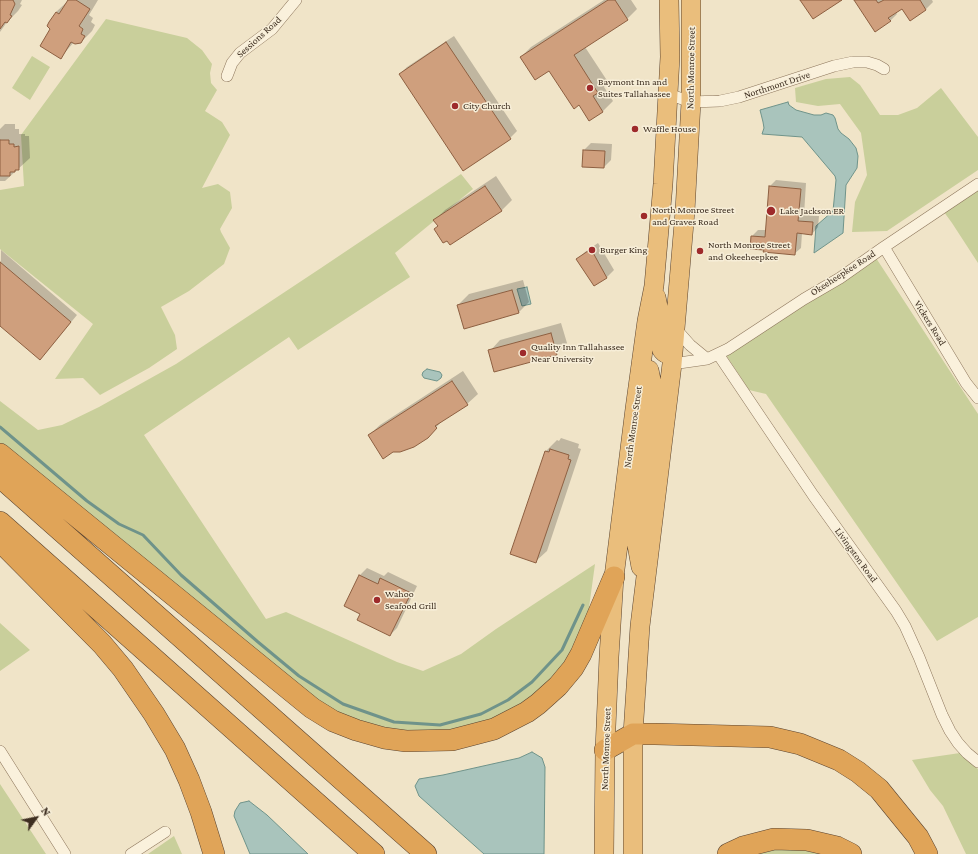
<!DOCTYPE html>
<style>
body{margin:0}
#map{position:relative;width:978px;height:854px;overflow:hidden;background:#f0e4c8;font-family:"Crimson Pro",serif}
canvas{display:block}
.north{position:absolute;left:16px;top:798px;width:40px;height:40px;-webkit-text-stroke:3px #f7eed8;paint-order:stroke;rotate:57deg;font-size:11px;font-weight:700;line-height:16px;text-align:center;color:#3d2e20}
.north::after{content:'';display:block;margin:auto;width:14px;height:18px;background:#3d2e20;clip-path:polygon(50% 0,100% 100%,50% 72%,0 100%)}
</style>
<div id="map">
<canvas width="978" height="854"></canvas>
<div class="north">N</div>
</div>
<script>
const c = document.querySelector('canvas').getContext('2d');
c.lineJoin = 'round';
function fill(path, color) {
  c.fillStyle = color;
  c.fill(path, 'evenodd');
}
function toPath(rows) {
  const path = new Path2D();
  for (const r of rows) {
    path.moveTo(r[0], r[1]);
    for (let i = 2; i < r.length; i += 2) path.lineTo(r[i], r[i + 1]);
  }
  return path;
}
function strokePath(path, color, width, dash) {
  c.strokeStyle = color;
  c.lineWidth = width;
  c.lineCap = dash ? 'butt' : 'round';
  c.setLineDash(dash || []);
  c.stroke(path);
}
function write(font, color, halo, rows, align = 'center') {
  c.font = font + ' "Crimson Pro",serif';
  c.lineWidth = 3;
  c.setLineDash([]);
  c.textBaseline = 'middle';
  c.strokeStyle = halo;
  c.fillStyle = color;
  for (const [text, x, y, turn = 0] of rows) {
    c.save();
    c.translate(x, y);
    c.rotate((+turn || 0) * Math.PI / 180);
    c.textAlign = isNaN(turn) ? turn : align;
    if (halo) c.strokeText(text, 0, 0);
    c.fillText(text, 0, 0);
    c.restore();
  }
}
fill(toPath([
 [106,19,187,38,202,50,212,64,210,73,211,83,217,90,205,111,222,122,230,135,202,188,218,184,230,192,232,208,220,229,221,232,230,248,224,264,189,291,161,307,175,335,177,349,149,368,100,395,83,378,55,379,93,324,0,249,0,190,24,186,21,135],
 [32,56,50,67,30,100,12,88],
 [850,77,860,85,880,115,898,115,917,108,941,88,978,137,978,170,887,231,852,232,855,202,867,175,861,133,840,104,818,106,796,102,795,88,826,79],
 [461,174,473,189,395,253,410,277,298,350,289,337,144,435,266,619,286,612,397,662,423,671,461,654,496,629,595,564,588,615,582,644,535,702,449,737,346,722,0,449,0,401,38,430,62,425,99,407,176,364,321,268],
 [978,190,978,263,952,223,944,212],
 [876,258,978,414,978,617,937,641,766,394,749,390,726,355],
 [0,623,30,650,0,671],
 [960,753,978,769,978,854,966,854,943,806,930,790,912,760],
 [0,784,46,854,0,854],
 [174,836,182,854,148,854],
 [776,847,837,854,743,854]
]), '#c9cf9b');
const water = toPath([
 [788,102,789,105,796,110,814,115,821,115,826,113,833,115,835,118,838,129,841,133,849,139,856,148,858,156,857,168,846,185,843,233,814,253,816,226,833,211,836,180,835,176,802,137,762,134,764,128,763,122,760,110,788,102],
 [527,287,531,304,522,306,517,289,527,287],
 [427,369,440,372,442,375,441,378,437,381,424,378,422,375,423,372,427,369],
 [532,752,542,758,545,767,544,854,484,854,419,796,415,786,419,779,443,775,519,758,532,752],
 [249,801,267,815,308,854,250,854,234,816,235,811,240,803,249,801]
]);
fill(water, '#a9c4bc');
strokePath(water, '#6f938a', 1);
fill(toPath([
 [0,0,22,0,20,4,22,5,18,11,7,22,0,32],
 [69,0,98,0,89,15,93,18,91,22,95,25,92,31,81,42,74,42,61,57,50,23,56,12],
 [604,0,631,0,637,9,627,19,585,47,608,82,604,87,613,101,603,111,590,120,580,104,549,70,521,57,531,47],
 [855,0,932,0,933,2,926,9,910,19,903,8,896,12,897,14,890,21],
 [454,36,517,131,510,138,400,74,407,67],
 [5,124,15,124,15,129,19,129,19,134,25,134,25,136,29,136,30,158,5,181,0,181,0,129],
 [591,143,612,144,611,160,604,167,584,150],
 [496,176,512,200,501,211,438,226,435,220,445,210],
 [776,180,806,183,804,215,819,216,818,227,812,234,802,233,801,248,794,254,751,248,752,236,758,230,766,230,770,186],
 [598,243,614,270,607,277,595,285,578,259,585,252],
 [1,250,77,315,47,351,0,324],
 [523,280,529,302,518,313,458,305,469,294],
 [561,323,567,343,556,354,490,351,500,340],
 [463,371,478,394,467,404,444,419,427,437,369,435,380,425],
 [561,438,579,444,578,448,581,449,547,551,536,561,512,553,546,451,557,440,559,441],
 [367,568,384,576,388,572,417,586,397,628,390,635,362,614,345,606,360,575]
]), '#0003');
strokePath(toPath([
 [0,427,87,501,119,524,143,535,181,575,258,642,299,676,343,704,394,722,440,725,481,714,508,700,532,682,562,650,583,605]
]), '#6f938a', 3);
const building = toPath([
 [0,0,13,0,15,4,10,15,12,16,7,23,5,22,0,29,0,0],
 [68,0,76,0,90,9,79,26,83,29,81,34,85,36,81,43,75,44,71,42,61,59,40,46,50,29,47,26,49,22,56,12,59,14,68,0],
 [608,0,615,0,628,20,574,55,598,93,593,96,603,112,589,121,579,105,574,109,549,71,535,80,520,57,608,0],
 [800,0,842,0,813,19,800,0],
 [854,0,876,0,878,3,884,0,920,0,926,10,910,21,902,9,888,18,891,21,875,32,854,0],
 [446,42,511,139,463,171,399,74,446,42],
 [0,140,9,140,9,144,14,144,14,147,19,146,19,170,15,170,15,172,10,172,10,176,0,176,0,140],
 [583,150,605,151,604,168,582,167,583,150],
 [485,186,502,211,450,245,447,241,443,243,434,229,438,226,433,220,485,186],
 [769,186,801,189,798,221,813,222,812,235,797,233,795,255,763,252,764,250,750,249,751,236,765,237,769,186],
 [591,249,607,278,594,286,576,259,591,249],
 [0,262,71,322,40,360,0,326,0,262],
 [512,290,519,313,464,329,457,305,512,290],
 [551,333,557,355,494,372,488,350,551,333],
 [452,381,468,405,435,426,437,428,428,438,414,447,400,452,393,452,383,459,368,435,452,381],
 [550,449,569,455,568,459,571,460,536,563,510,554,545,451,549,452,550,449],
 [359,575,378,584,380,578,411,593,390,636,357,620,360,614,344,606,359,575]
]);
fill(building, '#cf9f7d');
strokePath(building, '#8d5f41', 1);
const minor = toPath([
 [227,76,232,63,240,53,272,29,296,0],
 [668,94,691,102,720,101,739,97,834,66,853,62,867,62,877,65,884,69],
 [884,247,966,383,978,398],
 [675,328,690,345,707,359],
 [718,354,813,495,896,611,905,626,919,657,942,715,950,731,958,743,967,753,978,762],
 [672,364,707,359,728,349,804,299,840,278,884,247,978,184],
 [0,751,65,854],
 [131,854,165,832]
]);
const trunk = toPath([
 [656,297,662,327,662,350,665,353],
 [641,567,634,528,652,385,649,370],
 [604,854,605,750,609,657,614,577,635,409,647,321,654,286,663,184,670,57,669,0],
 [633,854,633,734,640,626,672,364,685,211,691,102,691,0]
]);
const motorway = toPath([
 [0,454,312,708,333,721,356,730,384,738,406,741,452,740,494,729,527,712,538,704,558,686,573,668,581,654,614,577],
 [0,477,426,854],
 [0,522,374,854],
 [0,541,102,644,123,669,154,714,175,749,189,780,201,812,214,854],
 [605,750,633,734,655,734,770,737,800,744,839,760,858,772,879,789,918,837,927,854],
 [728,854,743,847,774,839,807,840,837,847,851,854]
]);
strokePath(minor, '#8d765c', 12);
strokePath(trunk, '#5b4430', 20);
strokePath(motorway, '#5b4430', 22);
strokePath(minor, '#faf1dc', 11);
strokePath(trunk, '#eabe7c', 19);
strokePath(motorway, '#e0a458', 21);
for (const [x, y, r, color] of [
 [590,88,4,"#9e2a2b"],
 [455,106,4,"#9e2a2b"],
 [635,129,4,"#9e2a2b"],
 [771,211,5,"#9e2a2b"],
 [644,216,4,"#9e2a2b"],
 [592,250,4,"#9e2a2b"],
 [700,251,4,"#9e2a2b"],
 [523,353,4,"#9e2a2b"],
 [377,600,4,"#9e2a2b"]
]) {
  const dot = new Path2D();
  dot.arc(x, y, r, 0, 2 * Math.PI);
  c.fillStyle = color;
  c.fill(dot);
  strokePath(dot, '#f7eed8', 1.5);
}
write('10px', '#3d2e20', '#f7eed8', [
 ["Sessions Road",259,37,-42],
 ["North Monroe Street",691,68,-89],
 ["Northmont Drive",777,85,-18],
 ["Okeeheepkee Road",843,273,-33],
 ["Vickers Road",930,323,58],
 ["North Monroe Street",633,427,-82],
 ["Livingston Road",856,555,54],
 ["North Monroe Street",606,749,-88]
]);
write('10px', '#3d2e20', '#f7eed8', [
 ["Baymont Inn and",598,82],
 ["Suites Tallahassee",598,94],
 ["City Church",463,106],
 ["Waffle House",643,129],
 ["North Monroe Street",652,210],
 ["and Graves Road",652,222],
 ["Lake Jackson ER",780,211],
 ["North Monroe Street",708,245],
 ["and Okeeheepkee",708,257],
 ["Burger King",600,250],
 ["Quality Inn Tallahassee",531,347],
 ["Near University",531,359],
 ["Wahoo",385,594],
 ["Seafood Grill",385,606]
], 'left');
</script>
